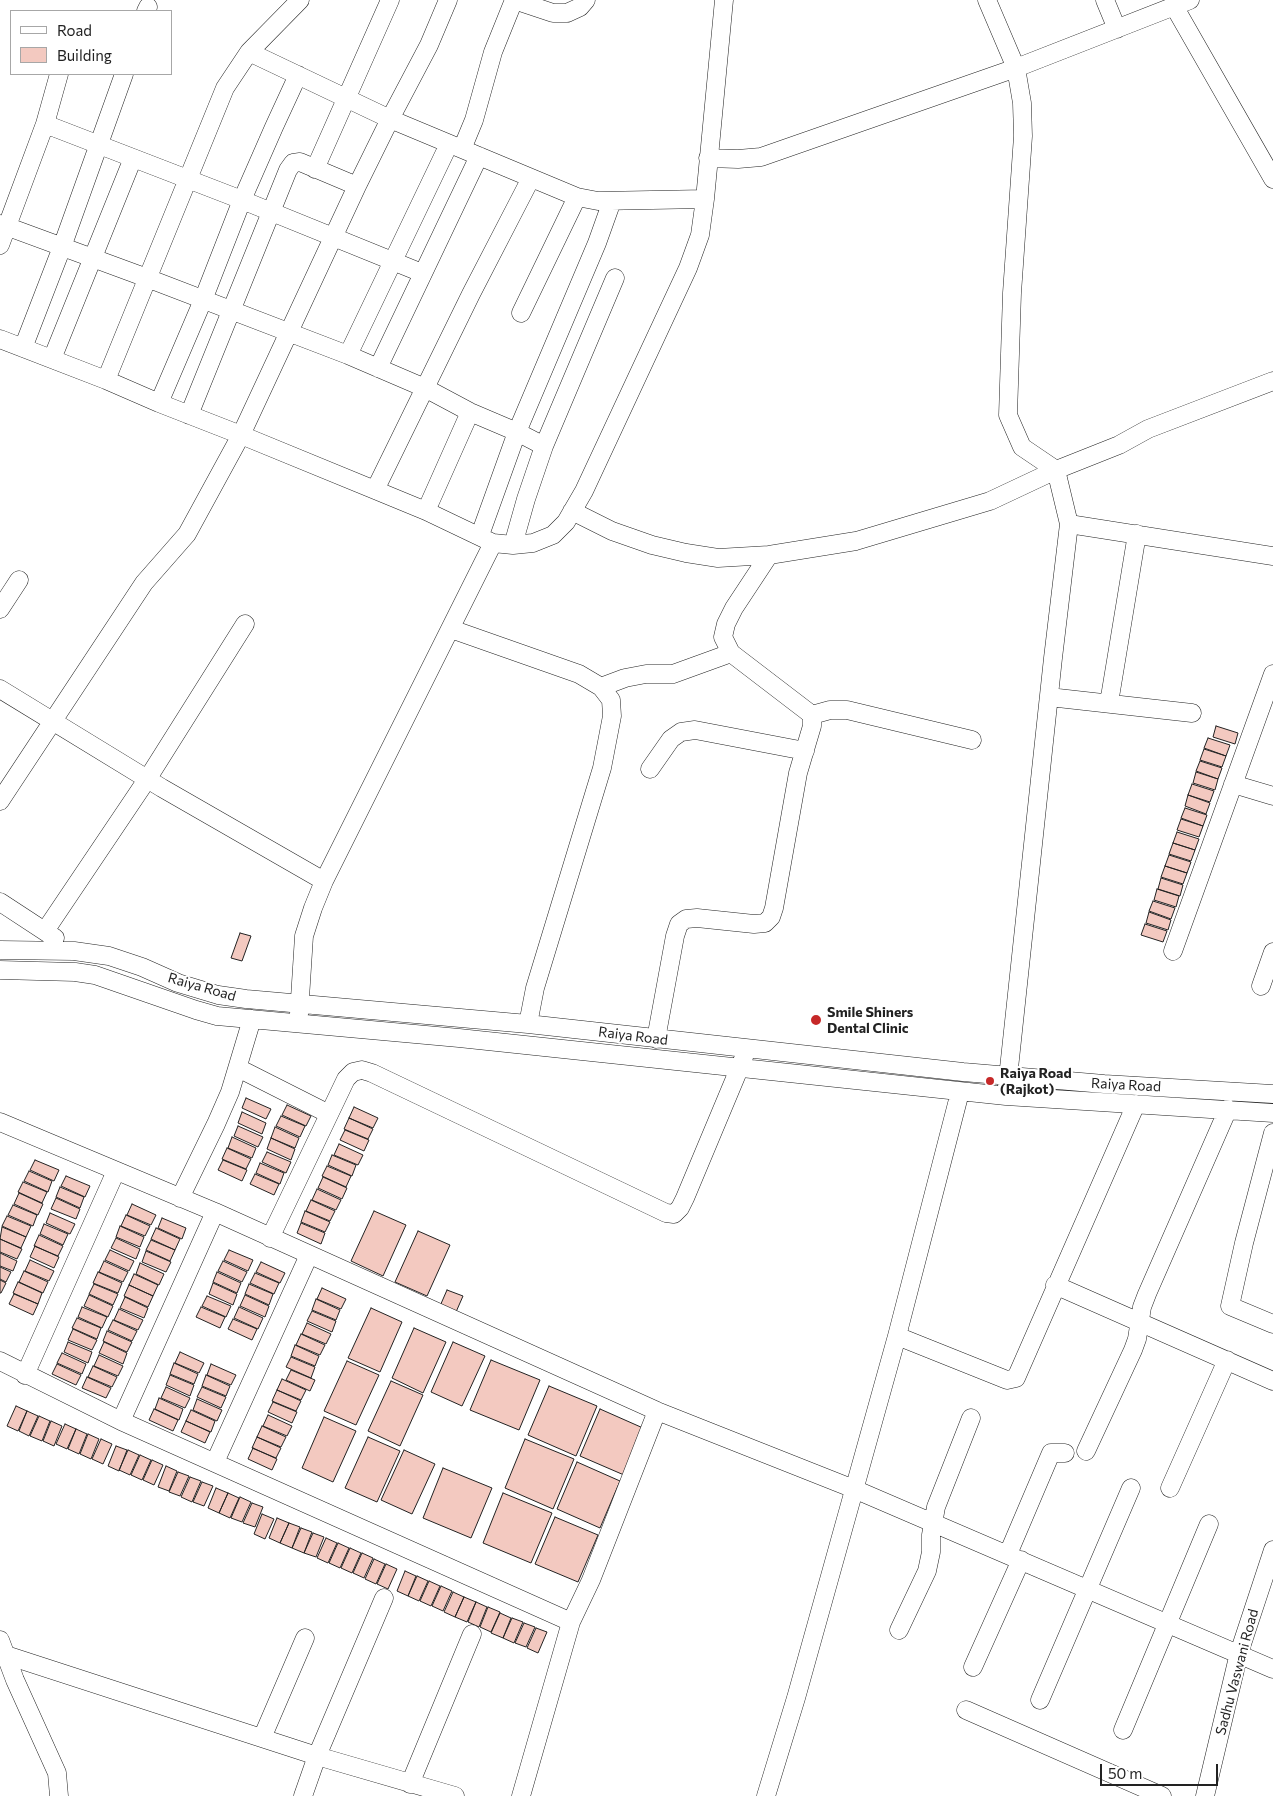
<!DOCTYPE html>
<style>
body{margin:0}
#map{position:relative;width:1273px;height:1796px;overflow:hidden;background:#fff;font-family:Commissioner,sans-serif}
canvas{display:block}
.legend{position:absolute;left:10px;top:10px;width:162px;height:65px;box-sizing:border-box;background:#fff;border:1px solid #a7a7a7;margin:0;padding:6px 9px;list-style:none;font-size:15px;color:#222}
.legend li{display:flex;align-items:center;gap:10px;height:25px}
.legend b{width:25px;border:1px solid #a7a7a7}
.scale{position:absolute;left:1100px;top:1764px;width:118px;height:22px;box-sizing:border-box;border:2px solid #222;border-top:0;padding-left:6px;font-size:15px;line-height:18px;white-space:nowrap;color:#222;-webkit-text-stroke:4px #fff;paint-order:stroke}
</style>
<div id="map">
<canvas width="1273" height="1796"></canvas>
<ul class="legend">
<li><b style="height:6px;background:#fff"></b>Road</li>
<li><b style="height:14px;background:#f3c9c0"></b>Building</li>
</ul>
<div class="scale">50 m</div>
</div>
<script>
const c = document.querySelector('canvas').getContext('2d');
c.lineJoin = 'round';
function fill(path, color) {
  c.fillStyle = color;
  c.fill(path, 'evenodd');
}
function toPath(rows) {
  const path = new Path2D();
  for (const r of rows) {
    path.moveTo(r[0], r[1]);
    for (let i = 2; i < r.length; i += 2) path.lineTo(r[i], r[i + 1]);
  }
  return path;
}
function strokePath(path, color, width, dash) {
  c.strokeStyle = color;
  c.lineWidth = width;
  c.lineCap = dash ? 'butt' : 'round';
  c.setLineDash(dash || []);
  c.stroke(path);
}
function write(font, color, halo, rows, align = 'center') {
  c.font = font + ' Commissioner,sans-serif';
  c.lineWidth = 4;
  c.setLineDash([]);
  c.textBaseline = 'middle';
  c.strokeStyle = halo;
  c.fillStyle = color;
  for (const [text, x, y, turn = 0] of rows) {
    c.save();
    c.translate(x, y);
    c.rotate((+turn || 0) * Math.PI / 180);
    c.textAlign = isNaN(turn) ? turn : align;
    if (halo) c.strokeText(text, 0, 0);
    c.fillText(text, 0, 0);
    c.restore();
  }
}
const building = toPath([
 [1216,726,1238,733,1235,744,1213,737,1216,726],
 [1208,738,1230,745,1226,756,1204,748,1208,738],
 [1204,749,1226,756,1222,767,1200,760,1204,749],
 [1200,761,1222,768,1218,779,1196,771,1200,761],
 [1196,772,1218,779,1215,790,1193,783,1196,772],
 [1192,784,1214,791,1210,802,1188,795,1192,784],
 [1188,795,1210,803,1206,814,1185,806,1188,795],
 [1185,808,1207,815,1203,826,1181,818,1185,808],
 [1181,819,1203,826,1199,837,1177,830,1181,819],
 [1177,832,1199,839,1195,850,1173,843,1177,832],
 [1173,843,1195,850,1191,861,1169,854,1173,843],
 [1169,855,1191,862,1187,873,1165,866,1169,855],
 [1165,866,1187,873,1183,884,1161,877,1165,866],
 [1161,878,1183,885,1180,896,1158,889,1161,878],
 [1157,889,1179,896,1176,907,1154,900,1157,889],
 [1153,901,1175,908,1171,919,1149,911,1153,901],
 [1149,912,1171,920,1168,930,1146,923,1149,912],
 [1145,924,1167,931,1163,942,1141,935,1145,924],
 [240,933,251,936,242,961,231,958,240,933],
 [246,1098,271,1109,266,1119,242,1108,246,1098],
 [287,1105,311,1116,306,1126,282,1115,287,1105],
 [354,1107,378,1118,373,1128,349,1118,354,1107],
 [242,1112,266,1123,262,1134,238,1123,242,1112],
 [281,1116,305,1126,300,1137,276,1126,281,1116],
 [349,1118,373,1129,368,1139,344,1129,349,1118],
 [238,1126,263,1137,258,1147,234,1136,238,1126],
 [275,1127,299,1138,295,1148,271,1138,275,1127],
 [345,1130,369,1140,364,1151,340,1140,345,1130],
 [232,1137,256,1148,252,1158,228,1148,232,1137],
 [271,1138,295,1149,291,1160,267,1149,271,1138],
 [339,1144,363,1155,358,1165,334,1155,339,1144],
 [227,1148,251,1159,246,1169,222,1159,227,1148],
 [267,1152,291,1162,286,1173,262,1162,267,1152],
 [332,1155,356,1165,352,1176,328,1165,332,1155],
 [35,1160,59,1170,54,1181,30,1170,35,1160],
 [223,1160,247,1170,242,1181,218,1170,223,1160],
 [260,1163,284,1173,280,1184,256,1173,260,1163],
 [327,1166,351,1176,346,1187,322,1176,327,1166],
 [29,1171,52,1181,48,1192,24,1181,29,1171],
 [255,1174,279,1184,274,1195,250,1184,255,1174],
 [66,1176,90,1186,85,1197,61,1186,66,1176],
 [323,1177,347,1188,342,1199,318,1188,323,1177],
 [23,1182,47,1192,42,1203,18,1192,23,1182],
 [60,1187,84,1197,80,1208,56,1197,60,1187],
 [317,1189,341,1200,336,1210,312,1200,317,1189],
 [19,1193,43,1204,38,1215,14,1204,19,1193],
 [56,1198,80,1209,76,1219,51,1209,56,1198],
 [311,1200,335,1211,330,1221,306,1211,311,1200],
 [132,1204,156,1215,151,1225,127,1215,132,1204],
 [13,1205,37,1215,33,1226,8,1215,13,1205],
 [305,1211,330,1222,325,1232,301,1222,305,1211],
 [374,1211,406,1225,383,1276,351,1261,374,1211],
 [50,1213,75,1224,70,1234,46,1223,50,1213],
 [126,1215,150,1226,145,1236,121,1226,126,1215],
 [7,1216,31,1226,26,1237,2,1226,7,1216],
 [162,1218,186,1228,182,1239,158,1228,162,1218],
 [301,1223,325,1233,321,1244,297,1233,301,1223],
 [44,1224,68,1234,63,1245,40,1234,44,1224],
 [120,1226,144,1237,140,1247,116,1237,120,1226],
 [2,1227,26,1237,21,1248,0,1239,2,1227],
 [156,1228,180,1239,175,1250,151,1239,156,1228],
 [418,1231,450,1245,427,1296,395,1282,418,1231],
 [39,1235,63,1246,58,1256,34,1246,39,1235],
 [116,1238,140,1249,136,1259,111,1248,116,1238],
 [0,1239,22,1249,17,1259,0,1252,0,1239],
 [151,1240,175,1250,170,1261,146,1250,151,1240],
 [35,1246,59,1257,54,1268,30,1257,35,1246],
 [110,1250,134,1261,129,1271,105,1260,110,1250],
 [229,1250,253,1260,248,1271,224,1260,229,1250],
 [146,1251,171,1262,166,1272,142,1262,146,1251],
 [0,1253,17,1261,13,1271,0,1266,0,1253],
 [30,1260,54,1271,49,1281,25,1271,30,1260],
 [104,1261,128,1272,123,1282,99,1272,104,1261],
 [223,1261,247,1272,242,1282,218,1271,223,1261],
 [261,1262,285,1273,280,1283,256,1272,261,1262],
 [140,1263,164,1274,159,1285,136,1274,140,1263],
 [0,1267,11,1272,6,1282,0,1279,0,1267],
 [24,1271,48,1282,43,1293,19,1282,24,1271],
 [98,1272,122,1283,118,1293,93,1283,98,1272],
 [217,1272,241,1283,237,1293,213,1282,217,1272],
 [255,1273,279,1283,274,1294,250,1283,255,1273],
 [134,1274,158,1285,153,1296,129,1285,134,1274],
 [0,1280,6,1283,1,1293,0,1293,0,1280],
 [18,1282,42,1293,38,1304,13,1293,18,1282],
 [213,1283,237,1294,233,1305,209,1294,213,1283],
 [94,1284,118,1294,113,1305,89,1294,94,1284],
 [249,1284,273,1294,269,1305,245,1294,249,1284],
 [129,1285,153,1296,148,1307,124,1296,129,1285],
 [322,1288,346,1299,341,1309,317,1299,322,1288],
 [447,1290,463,1296,456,1312,440,1306,447,1290],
 [14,1294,38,1304,33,1315,9,1304,14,1294],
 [89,1295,113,1306,108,1317,84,1306,89,1295],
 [245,1295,269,1306,265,1317,240,1306,245,1295],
 [207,1296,231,1306,226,1317,202,1306,207,1296],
 [125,1297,148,1308,144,1318,120,1308,125,1297],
 [316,1299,340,1310,336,1320,312,1310,316,1299],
 [82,1307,107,1317,102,1328,78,1317,82,1307],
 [201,1307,225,1317,220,1328,196,1317,201,1307],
 [239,1307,263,1318,258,1329,234,1318,239,1307],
 [371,1308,402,1322,380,1372,348,1358,371,1308],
 [119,1309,143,1320,138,1330,114,1320,119,1309],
 [312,1311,336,1321,332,1332,307,1321,312,1311],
 [77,1318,101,1328,97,1339,72,1328,77,1318],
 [233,1319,257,1329,252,1340,228,1329,233,1319],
 [113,1320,137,1331,132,1341,108,1330,113,1320],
 [307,1323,331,1334,326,1344,302,1334,307,1323],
 [414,1328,446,1342,423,1393,392,1378,414,1328],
 [73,1329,97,1340,92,1350,68,1340,73,1329],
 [107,1331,132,1342,127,1352,103,1341,107,1331],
 [301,1334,325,1345,320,1355,296,1345,301,1334],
 [68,1342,92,1352,88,1363,64,1352,68,1342],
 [104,1342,127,1353,123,1364,99,1353,104,1342],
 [453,1342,485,1356,462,1406,431,1392,453,1342],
 [295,1345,319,1356,315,1366,291,1356,295,1345],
 [180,1352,204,1363,199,1373,175,1363,180,1352],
 [62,1353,86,1364,82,1374,57,1363,62,1353],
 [99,1355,123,1366,118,1376,94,1366,99,1355],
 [291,1357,315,1367,311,1378,286,1367,291,1357],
 [491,1360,540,1380,519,1430,470,1410,491,1360],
 [347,1361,379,1375,356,1425,324,1411,347,1361],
 [174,1363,198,1374,194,1384,170,1374,174,1363],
 [57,1364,81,1375,76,1385,52,1374,57,1364],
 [211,1364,236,1375,231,1385,207,1375,211,1364],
 [93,1366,117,1377,112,1387,88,1377,93,1366],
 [291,1370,315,1380,310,1391,286,1380,291,1370],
 [170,1375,194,1385,190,1396,166,1385,170,1375],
 [206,1375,230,1386,226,1396,202,1386,206,1375],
 [87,1377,111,1388,106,1398,82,1388,87,1377],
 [282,1379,306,1390,301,1400,277,1390,282,1379],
 [391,1381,423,1395,400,1446,368,1431,391,1381],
 [549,1386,597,1406,576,1456,528,1435,549,1386],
 [166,1387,190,1398,185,1408,161,1398,166,1387],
 [202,1387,226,1397,221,1408,197,1397,202,1387],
 [277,1390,301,1401,296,1411,272,1401,277,1390],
 [159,1398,183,1409,179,1420,155,1409,159,1398],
 [197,1399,222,1410,217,1421,193,1410,197,1399],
 [273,1402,297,1412,292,1423,268,1412,273,1402],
 [16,1406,27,1411,18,1431,7,1426,16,1406],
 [154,1409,178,1420,173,1431,149,1420,154,1409],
 [600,1409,643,1428,624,1475,580,1456,600,1409],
 [191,1410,215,1421,211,1432,186,1421,191,1410],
 [27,1411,38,1416,29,1436,19,1431,27,1411],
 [268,1415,292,1426,287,1436,263,1426,268,1415],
 [39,1416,50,1421,42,1441,30,1436,39,1416],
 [324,1417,356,1431,333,1482,302,1468,324,1417],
 [51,1421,62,1426,54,1446,43,1441,51,1421],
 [186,1421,210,1432,205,1443,181,1432,186,1421],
 [65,1424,76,1429,67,1449,56,1444,65,1424],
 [262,1426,286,1437,281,1447,257,1437,262,1426],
 [76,1429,87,1434,79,1454,68,1449,76,1429],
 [88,1434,99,1439,91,1459,80,1454,88,1434],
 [257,1437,281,1448,276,1458,252,1448,257,1437],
 [368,1437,400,1451,377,1502,345,1488,368,1437],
 [101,1439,112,1444,103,1464,92,1459,101,1439],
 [525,1439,574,1459,553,1509,505,1488,525,1439],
 [116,1446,127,1450,119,1471,108,1466,116,1446],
 [253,1448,277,1459,272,1470,248,1459,253,1448],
 [128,1450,139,1455,130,1475,119,1470,128,1450],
 [404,1450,435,1464,412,1514,381,1500,404,1450],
 [140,1455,151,1460,142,1480,131,1475,140,1455],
 [152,1460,163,1465,154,1485,143,1480,152,1460],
 [577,1462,620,1481,600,1528,557,1509,577,1462],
 [166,1466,177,1471,169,1491,158,1487,166,1466],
 [443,1468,492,1488,471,1538,423,1518,443,1468],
 [178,1472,189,1476,180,1496,169,1492,178,1472],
 [190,1477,201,1481,192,1502,181,1497,190,1477],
 [202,1482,213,1486,204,1506,193,1502,202,1482],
 [216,1488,228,1493,219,1513,208,1508,216,1488],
 [228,1493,239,1498,230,1518,219,1513,228,1493],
 [503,1493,552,1513,531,1563,483,1543,503,1493],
 [240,1497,251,1502,242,1522,231,1518,240,1497],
 [252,1503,263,1507,255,1527,243,1523,252,1503],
 [262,1514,274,1519,265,1539,254,1534,262,1514],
 [555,1517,598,1535,578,1582,535,1564,555,1517],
 [277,1518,289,1523,280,1543,269,1538,277,1518],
 [289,1523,300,1527,292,1548,280,1543,289,1523],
 [301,1528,312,1532,304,1553,292,1548,301,1528],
 [313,1533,324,1537,316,1557,304,1553,313,1533],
 [326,1538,337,1543,328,1563,317,1558,326,1538],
 [338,1543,349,1548,340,1568,329,1563,338,1543],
 [350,1548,361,1553,352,1573,341,1568,350,1548],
 [362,1553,373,1558,364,1578,353,1573,362,1553],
 [374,1559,385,1564,376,1584,365,1579,374,1559],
 [386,1564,397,1569,388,1589,377,1584,386,1564],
 [405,1571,416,1576,408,1596,397,1591,405,1571],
 [417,1576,428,1581,419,1601,408,1596,417,1576],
 [429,1581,440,1586,431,1606,420,1601,429,1581],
 [441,1586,452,1591,443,1611,432,1606,441,1586],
 [453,1592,464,1597,455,1617,444,1612,453,1592],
 [464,1597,476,1602,467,1622,455,1617,464,1597],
 [476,1602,487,1607,479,1627,468,1622,476,1602],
 [488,1607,500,1612,491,1632,480,1627,488,1607],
 [500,1613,511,1618,503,1638,491,1633,500,1613],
 [512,1618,523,1622,514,1643,503,1638,512,1618],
 [524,1623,535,1627,526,1647,515,1643,524,1623],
 [536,1628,547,1632,538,1653,527,1648,536,1628]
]);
fill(building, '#f3c9c0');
strokePath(building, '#222', 1);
const minor = toPath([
 [514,0,553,13,567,13,580,7,586,0],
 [987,0,1016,68,1022,103,1023,136,1012,293,1008,415,1022,447,1056,470,1069,524,1053,658,1007,1087],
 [1105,0,1117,29],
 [1174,6,1273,179],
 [146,11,148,7],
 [249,52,390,119,577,197,598,201,705,199],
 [45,124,242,200,422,273],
 [462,149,474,120,493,52,514,0],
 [708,158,738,159,761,157,1016,68,1190,0],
 [315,169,390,0],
 [0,224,147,278,348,355,425,388,470,412,517,432,544,446],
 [0,245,45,124,59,74],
 [521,313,577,197],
 [0,339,106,380,159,403,241,435,375,490,426,511,493,543,513,545,533,543,553,535,566,522,584,491,688,268,700,235,705,199,724,0],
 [23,348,62,247,124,74],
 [348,355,449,144],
 [52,359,133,158],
 [378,368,479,156],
 [106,380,225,88,249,52,300,0],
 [159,403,203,300,242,200,274,127,298,75],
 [189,415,288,170,293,163,300,162,357,186],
 [375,490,471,294,531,178],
 [426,511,470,412],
 [572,511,612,531,652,545,686,553,718,558,769,555,856,541,990,501,1056,470,1119,445,1148,429,1273,381],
 [1069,524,1273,556],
 [480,535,517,432,597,243,612,201],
 [513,545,526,499,544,446,615,278],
 [0,609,19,580],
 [451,629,579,674,601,687,611,700,612,716,602,768,535,988,528,1024],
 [601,687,625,678,646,674,673,674,731,653],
 [0,689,162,788,324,881],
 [1049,697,1192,713],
 [1109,703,1137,534],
 [812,715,830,710,847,710,972,740],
 [650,769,671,739,681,732,695,730,805,751],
 [1233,784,1273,796],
 [0,801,144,583,187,534,241,435,357,186,390,119,429,45,448,0],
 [0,902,55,938],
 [45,931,148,778,245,624],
 [0,950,74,951,109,956,142,967,178,983,218,995,246,999,528,1024,963,1072,1104,1084,1273,1094],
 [1173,951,1273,674],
 [0,970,75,972,95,975,196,1010,217,1016,459,1038,1006,1096,1273,1113],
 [1261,986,1273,952],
 [299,1014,304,936,313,908,324,881,493,543],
 [656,1039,675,936,679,924,686,919,697,918,754,924,765,923,771,917,774,908,798,773,812,726,812,715,731,653,723,637,726,624,734,608,769,555],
 [238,1068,329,1114],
 [0,1122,215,1212,657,1411,854,1489,1273,1669],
 [1273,1133,1244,1243,1230,1306,1273,1324],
 [180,1198,216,1124,230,1092,252,1019],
 [270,1238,346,1079,353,1072,362,1070,372,1073,666,1213,674,1214,680,1208,685,1198,744,1057],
 [1055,1285,1273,1381],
 [897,1336,1007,1380,1016,1378,1136,1104],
 [0,1361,121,1421,571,1622],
 [25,1375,116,1171],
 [121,1421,215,1212],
 [1086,1451,1133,1350,1137,1339,1142,1307,1147,1294,1228,1109],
 [215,1462,309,1255],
 [1170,1488,1227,1360],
 [1008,1554,1051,1453,1065,1453],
 [899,1630,927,1571,931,1552,931,1535,936,1507,971,1418],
 [0,1640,15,1680,57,1773,59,1796],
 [0,1653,317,1756,455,1796],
 [973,1667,1021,1560],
 [1040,1700,1131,1488],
 [966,1710,1162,1796],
 [1123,1730,1209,1524],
 [262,1738,305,1638],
 [410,1784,472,1634],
 [303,1796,317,1756,384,1598],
 [521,1796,571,1622,591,1580,657,1411],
 [766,1796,796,1698,897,1336,960,1092],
 [1205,1796,1239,1653,1273,1550]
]);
strokePath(minor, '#222', 19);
strokePath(minor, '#fff', 18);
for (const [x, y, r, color] of [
 [816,1020,6,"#c62828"],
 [990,1081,5,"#c62828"]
]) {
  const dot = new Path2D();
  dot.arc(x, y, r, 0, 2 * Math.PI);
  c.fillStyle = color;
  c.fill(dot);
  strokePath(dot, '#fff', 2);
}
write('14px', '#222', '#fff', [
 ["Raiya Road",202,987,16],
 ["Raiya Road",633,1036,7],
 ["Raiya Road",1126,1085,3],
 ["Sadhu Vaswani Road",1237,1672,-75]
]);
write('bold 14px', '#222', '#fff', [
 ["Smile Shiners",827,1012],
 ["Dental Clinic",827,1028],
 ["Raiya Road",1000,1073],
 ["(Rajkot)",1000,1089]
], 'left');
</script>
